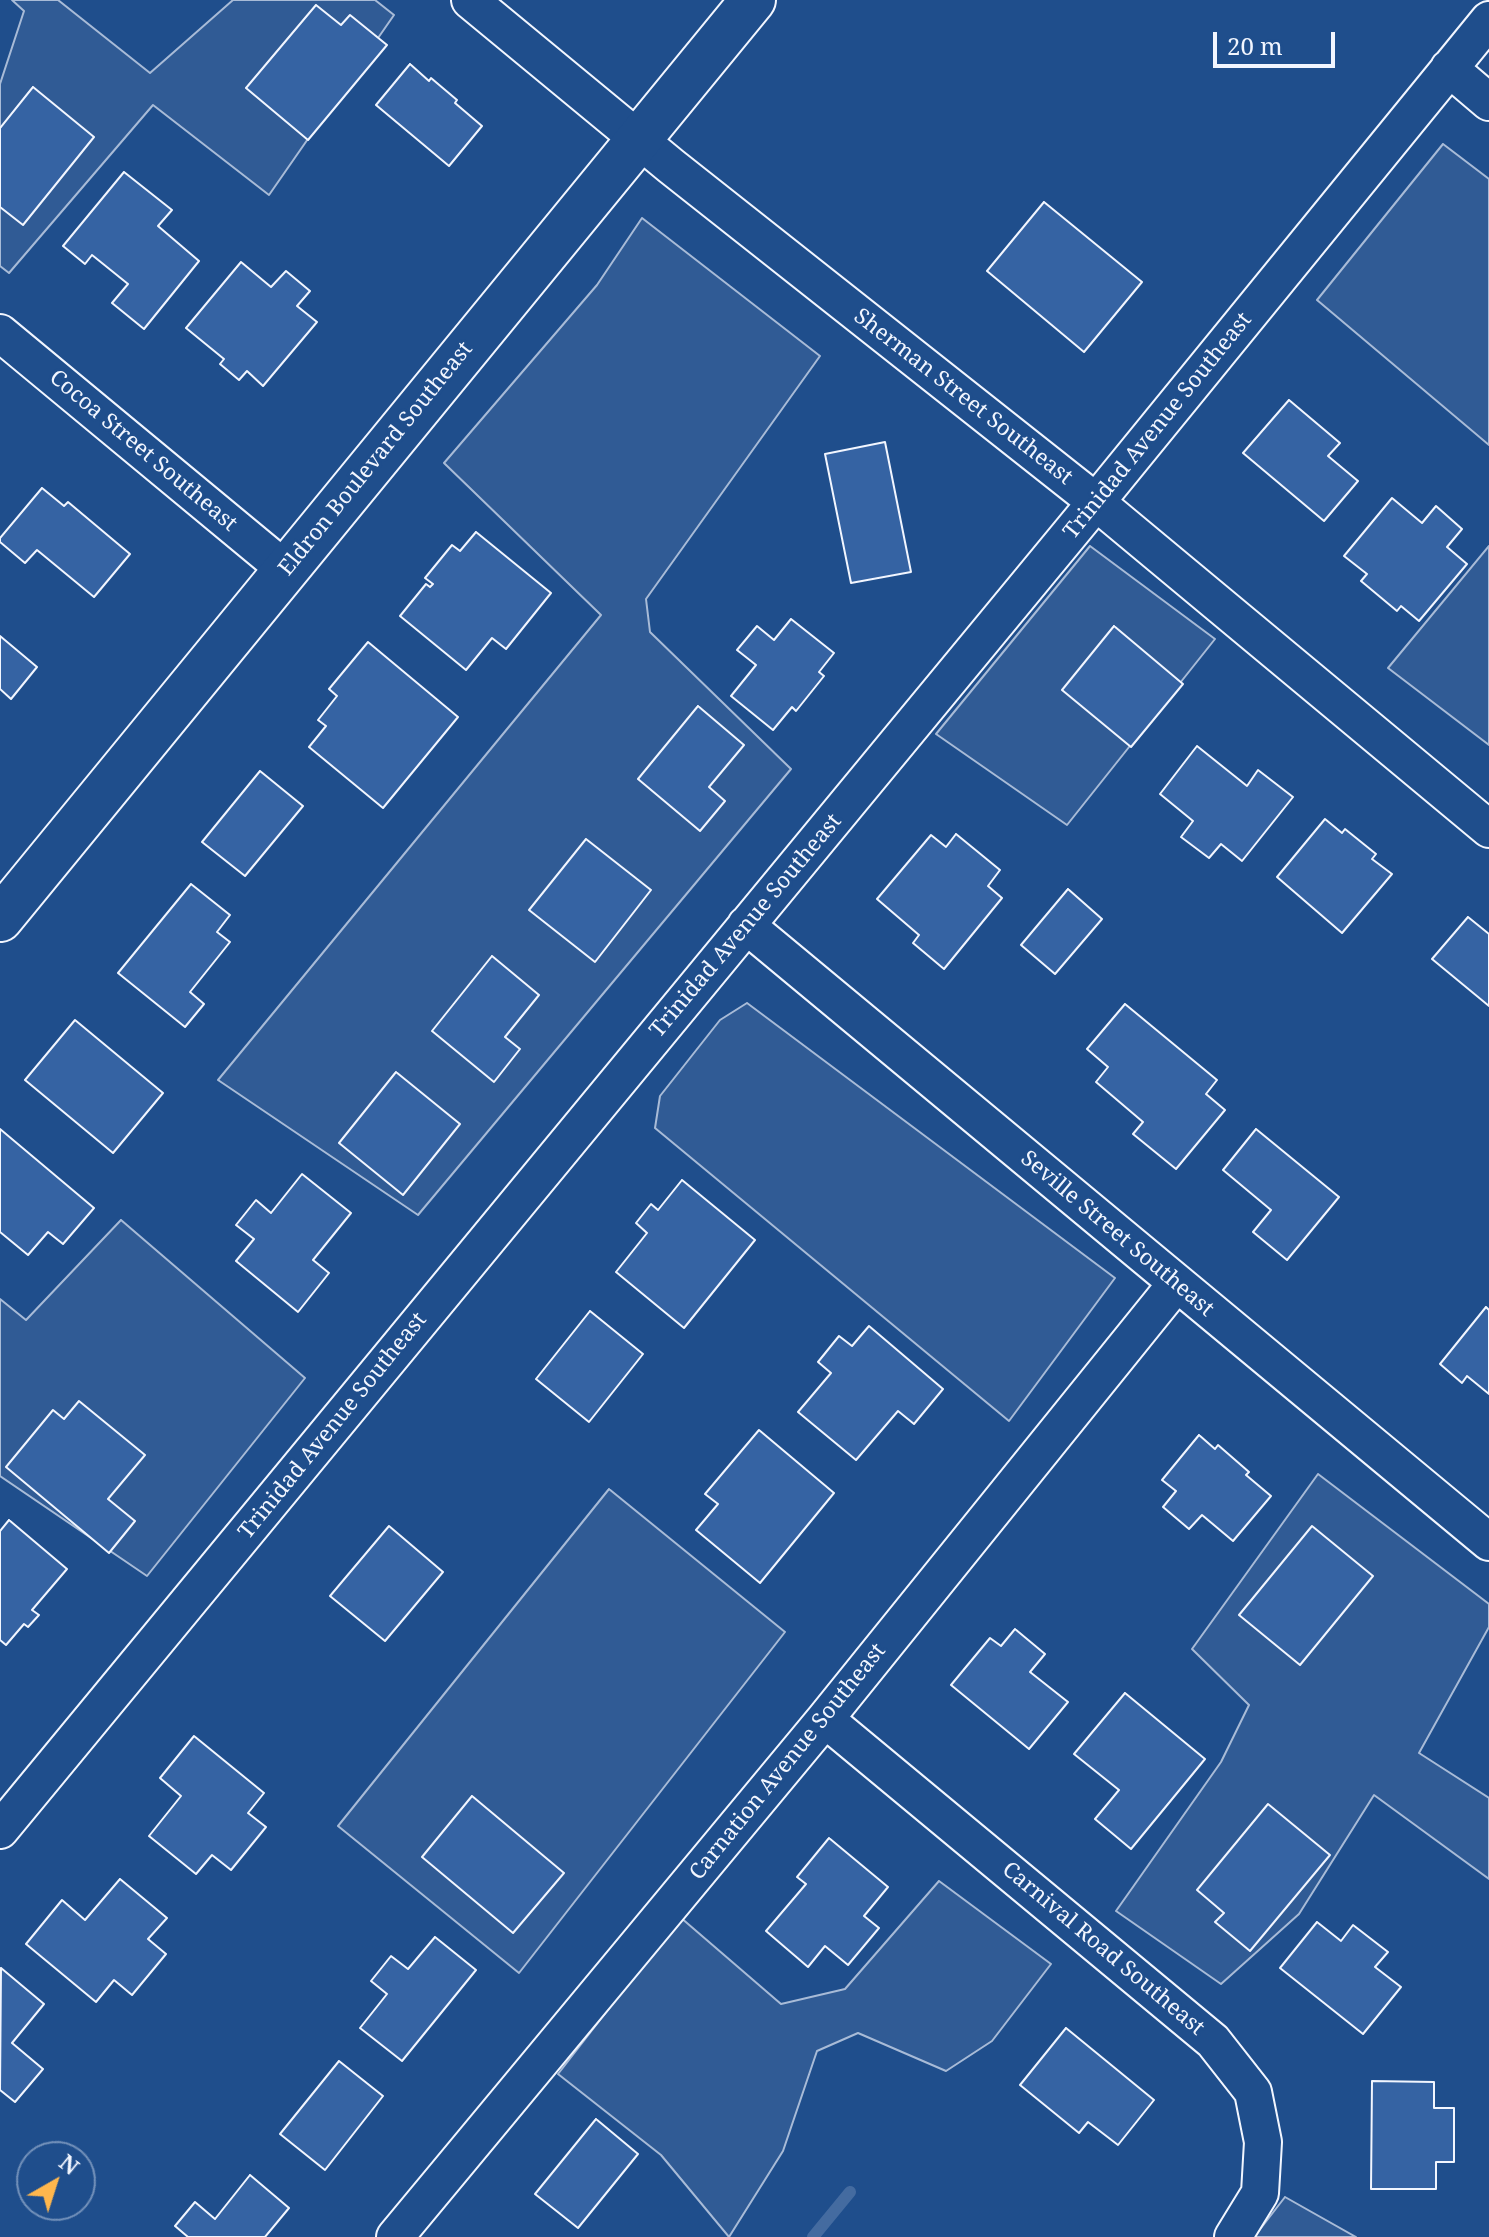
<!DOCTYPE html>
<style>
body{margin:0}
#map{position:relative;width:1489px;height:2237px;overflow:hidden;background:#1f4e8c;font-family:"Noto Serif",serif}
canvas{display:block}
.north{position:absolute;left:16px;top:2141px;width:80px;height:80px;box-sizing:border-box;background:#1f4e8c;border:2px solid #7391ba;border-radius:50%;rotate:39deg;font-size:22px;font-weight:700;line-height:32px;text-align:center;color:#f2f6ff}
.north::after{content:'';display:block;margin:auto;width:28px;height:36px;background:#ffb74d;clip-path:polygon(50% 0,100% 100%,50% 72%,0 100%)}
.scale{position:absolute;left:1213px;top:32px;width:122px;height:36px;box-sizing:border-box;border:4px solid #f2f6ff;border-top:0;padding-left:10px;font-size:24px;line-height:28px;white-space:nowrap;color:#f2f6ff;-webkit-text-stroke:6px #1f4e8c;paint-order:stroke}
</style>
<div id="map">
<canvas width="1489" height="2237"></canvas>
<div class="north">N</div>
<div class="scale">20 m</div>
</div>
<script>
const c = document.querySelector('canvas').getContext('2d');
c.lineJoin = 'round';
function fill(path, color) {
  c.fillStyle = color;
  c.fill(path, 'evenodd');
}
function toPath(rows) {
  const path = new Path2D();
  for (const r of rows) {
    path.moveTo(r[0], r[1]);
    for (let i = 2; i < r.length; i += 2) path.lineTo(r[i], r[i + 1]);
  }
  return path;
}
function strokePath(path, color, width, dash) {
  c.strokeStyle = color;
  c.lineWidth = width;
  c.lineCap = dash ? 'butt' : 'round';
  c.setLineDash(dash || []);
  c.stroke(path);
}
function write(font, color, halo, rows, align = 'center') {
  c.font = font + ' "Noto Serif",serif';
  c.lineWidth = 6;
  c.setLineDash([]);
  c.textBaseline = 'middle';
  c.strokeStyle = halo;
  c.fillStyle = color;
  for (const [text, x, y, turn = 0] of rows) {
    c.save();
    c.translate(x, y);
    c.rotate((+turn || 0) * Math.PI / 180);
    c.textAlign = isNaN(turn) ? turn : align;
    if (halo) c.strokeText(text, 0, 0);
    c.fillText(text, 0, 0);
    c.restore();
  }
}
const built = toPath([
 [12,0,58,0,150,73,233,0,375,0,394,15,269,195,153,105,9,273,0,266,0,84,24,11,12,0],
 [1443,144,1489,179,1489,445,1317,300,1443,144],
 [642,218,820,356,646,599,650,632,791,769,418,1215,218,1080,601,615,444,463,597,285,642,218],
 [1090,546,1215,639,1067,825,936,734,1090,546],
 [1489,546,1489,745,1388,668,1489,546],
 [747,1003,1115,1278,1009,1421,655,1128,660,1096,720,1020,747,1003],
 [121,1220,305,1378,147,1576,0,1476,0,1299,26,1320,121,1220],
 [1318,1474,1489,1604,1489,1627,1419,1753,1489,1798,1489,1879,1374,1795,1299,1914,1221,1984,1116,1911,1221,1762,1249,1705,1192,1649,1318,1474],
 [609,1489,785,1632,519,1973,338,1826,609,1489],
 [939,1881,1051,1964,992,2041,946,2071,858,2033,817,2051,783,2151,729,2237,661,2155,558,2074,680,1917,781,2004,845,1989,939,1881],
 [1285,2197,1356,2237,1254,2237,1285,2197]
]);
fill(built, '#305b95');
strokePath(built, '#a8bbd7', 2);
strokePath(toPath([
 [813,2237,850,2192]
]), '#446ba0', 12);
const building = toPath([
 [316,5,341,25,350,15,387,45,308,140,246,88,316,5],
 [410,64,429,81,431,78,457,100,455,103,482,126,449,166,376,105,410,64],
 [33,87,94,137,23,225,0,207,0,128,33,87],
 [124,172,172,210,158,226,199,261,144,329,112,303,128,284,92,255,85,264,63,246,124,172],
 [1044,202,1142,282,1084,352,987,271,1044,202],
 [241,262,271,287,286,271,310,291,297,306,317,322,263,386,247,371,239,380,220,364,224,359,186,328,241,262],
 [1289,400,1340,443,1328,456,1358,481,1324,521,1243,453,1289,400],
 [885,442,911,572,851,583,825,454,885,442],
 [42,488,64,506,68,502,130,554,94,597,37,550,25,563,0,542,0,538,42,488],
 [1392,498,1422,523,1436,506,1462,529,1447,547,1467,564,1419,621,1401,606,1397,611,1361,581,1367,574,1344,556,1392,498],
 [476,532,551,593,506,649,492,638,466,670,400,616,426,584,430,587,433,584,425,578,452,545,460,551,476,532],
 [791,619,834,653,819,672,824,676,796,711,792,707,773,730,731,696,756,665,737,650,757,626,774,640,791,619],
 [1114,626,1183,684,1131,747,1062,690,1114,626],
 [0,636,37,667,11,699,0,689,0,636],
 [368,642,458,717,383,808,309,747,326,726,318,720,337,696,329,689,368,642],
 [698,706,744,745,709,787,725,801,700,831,638,779,698,706],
 [1197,746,1247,786,1258,770,1293,797,1242,861,1221,844,1209,858,1181,837,1193,821,1160,794,1197,746],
 [260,771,303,806,245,876,202,842,260,771],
 [1325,819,1342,833,1345,829,1376,854,1372,859,1392,874,1342,933,1277,877,1325,819],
 [956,834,1000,870,988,886,1002,898,944,969,913,943,919,935,877,899,931,835,946,847,956,834],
 [586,839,651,890,595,962,529,910,586,839],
 [191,884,230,915,217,932,230,942,190,992,204,1004,185,1027,118,973,191,884],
 [1068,889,1102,919,1055,974,1021,945,1068,889],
 [1468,917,1489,934,1489,1006,1432,959,1468,917],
 [492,956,539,995,505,1037,520,1049,494,1082,432,1031,492,956],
 [1125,1004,1217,1080,1206,1094,1225,1110,1176,1169,1133,1134,1143,1122,1096,1082,1108,1067,1087,1049,1125,1004],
 [75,1020,163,1093,113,1153,25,1080,75,1020],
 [396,1072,460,1124,403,1195,339,1143,396,1072],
 [0,1129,94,1208,63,1244,48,1232,28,1255,0,1232,0,1129],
 [1256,1129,1339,1197,1287,1260,1253,1232,1271,1210,1223,1170,1256,1129],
 [302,1174,351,1213,313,1260,329,1273,298,1312,236,1261,254,1239,236,1225,256,1200,271,1213,302,1174],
 [682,1180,755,1240,684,1328,616,1272,647,1233,636,1223,651,1204,658,1210,682,1180],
 [1486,1307,1489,1310,1489,1394,1467,1376,1462,1383,1440,1364,1486,1307],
 [590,1311,643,1354,589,1422,536,1379,590,1311],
 [869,1326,943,1389,914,1424,898,1411,856,1460,798,1412,831,1373,818,1362,839,1336,852,1346,869,1326],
 [79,1401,145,1455,108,1499,135,1521,109,1553,6,1467,53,1410,64,1419,79,1401],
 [759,1430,834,1493,760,1583,696,1530,718,1504,705,1494,759,1430],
 [1199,1435,1215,1449,1218,1445,1249,1472,1246,1475,1271,1496,1233,1541,1202,1515,1189,1529,1163,1507,1176,1491,1162,1480,1199,1435],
 [9,1520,67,1569,32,1610,39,1615,28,1627,24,1624,6,1645,0,1640,0,1531,9,1520],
 [389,1526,443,1572,385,1641,330,1596,389,1526],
 [1312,1526,1373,1576,1300,1665,1239,1615,1312,1526],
 [1015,1629,1045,1654,1030,1672,1068,1702,1029,1749,951,1685,990,1638,1001,1646,1015,1629],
 [1125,1693,1205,1759,1131,1849,1095,1819,1119,1790,1074,1754,1125,1693],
 [194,1736,264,1793,248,1813,266,1827,231,1870,212,1855,196,1874,149,1836,181,1796,160,1778,194,1736],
 [472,1796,564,1873,513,1933,422,1857,472,1796],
 [1268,1804,1330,1855,1250,1951,1215,1922,1224,1913,1197,1890,1268,1804],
 [829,1838,888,1887,864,1916,879,1928,848,1965,825,1946,808,1967,766,1931,806,1884,797,1877,829,1838],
 [120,1879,167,1918,148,1939,166,1954,132,1995,114,1980,96,2002,26,1944,62,1900,85,1920,120,1879],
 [1317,1922,1341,1941,1353,1925,1388,1952,1375,1967,1401,1987,1363,2034,1280,1968,1317,1922],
 [435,1937,476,1970,402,2061,360,2028,387,1994,371,1981,391,1956,408,1969,435,1937],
 [1,1968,44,2004,12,2043,43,2069,15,2102,0,2090,1,1968],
 [1066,2028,1154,2100,1118,2145,1088,2122,1079,2133,1020,2085,1066,2028],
 [339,2061,383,2096,325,2170,280,2134,339,2061],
 [1372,2081,1434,2082,1434,2108,1454,2108,1454,2162,1436,2162,1436,2189,1371,2189,1372,2081],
 [596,2119,638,2154,578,2228,535,2194,596,2119],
 [250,2175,289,2208,265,2237,188,2237,175,2226,195,2202,215,2219,250,2175]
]);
fill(building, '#3563a3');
strokePath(building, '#f2f6ff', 2);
const minor = toPath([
 [470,0,671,166,1096,502,1489,829],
 [1449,68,1489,102],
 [0,333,286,570],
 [746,925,1489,1542],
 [825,1719,1213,2041,1253,2092,1263,2142,1260,2193,1233,2237],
 [0,1830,1096,502,1489,20],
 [395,2237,825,1719,1176,1284]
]);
const tertiary = toPath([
 [0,919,753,0]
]);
strokePath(minor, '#f2f6ff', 40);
strokePath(tertiary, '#f2f6ff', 48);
strokePath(minor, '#1f4e8c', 36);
strokePath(tertiary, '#1f4e8c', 44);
write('22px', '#f2f6ff', '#1f4e8c', [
 ["Sherman Street Southeast",963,397,38],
 ["Trinidad Avenue Southeast",1158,426,-51],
 ["Cocoa Street Southeast",143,451,40],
 ["Eldron Boulevard Southeast",376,459,-51],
 ["Trinidad Avenue Southeast",746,926,-50],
 ["Seville Street Southeast",1117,1234,40],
 ["Trinidad Avenue Southeast",333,1426,-51],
 ["Carnation Avenue Southeast",788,1762,-51],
 ["Carnival Road Southeast",1103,1949,40]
]);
</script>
